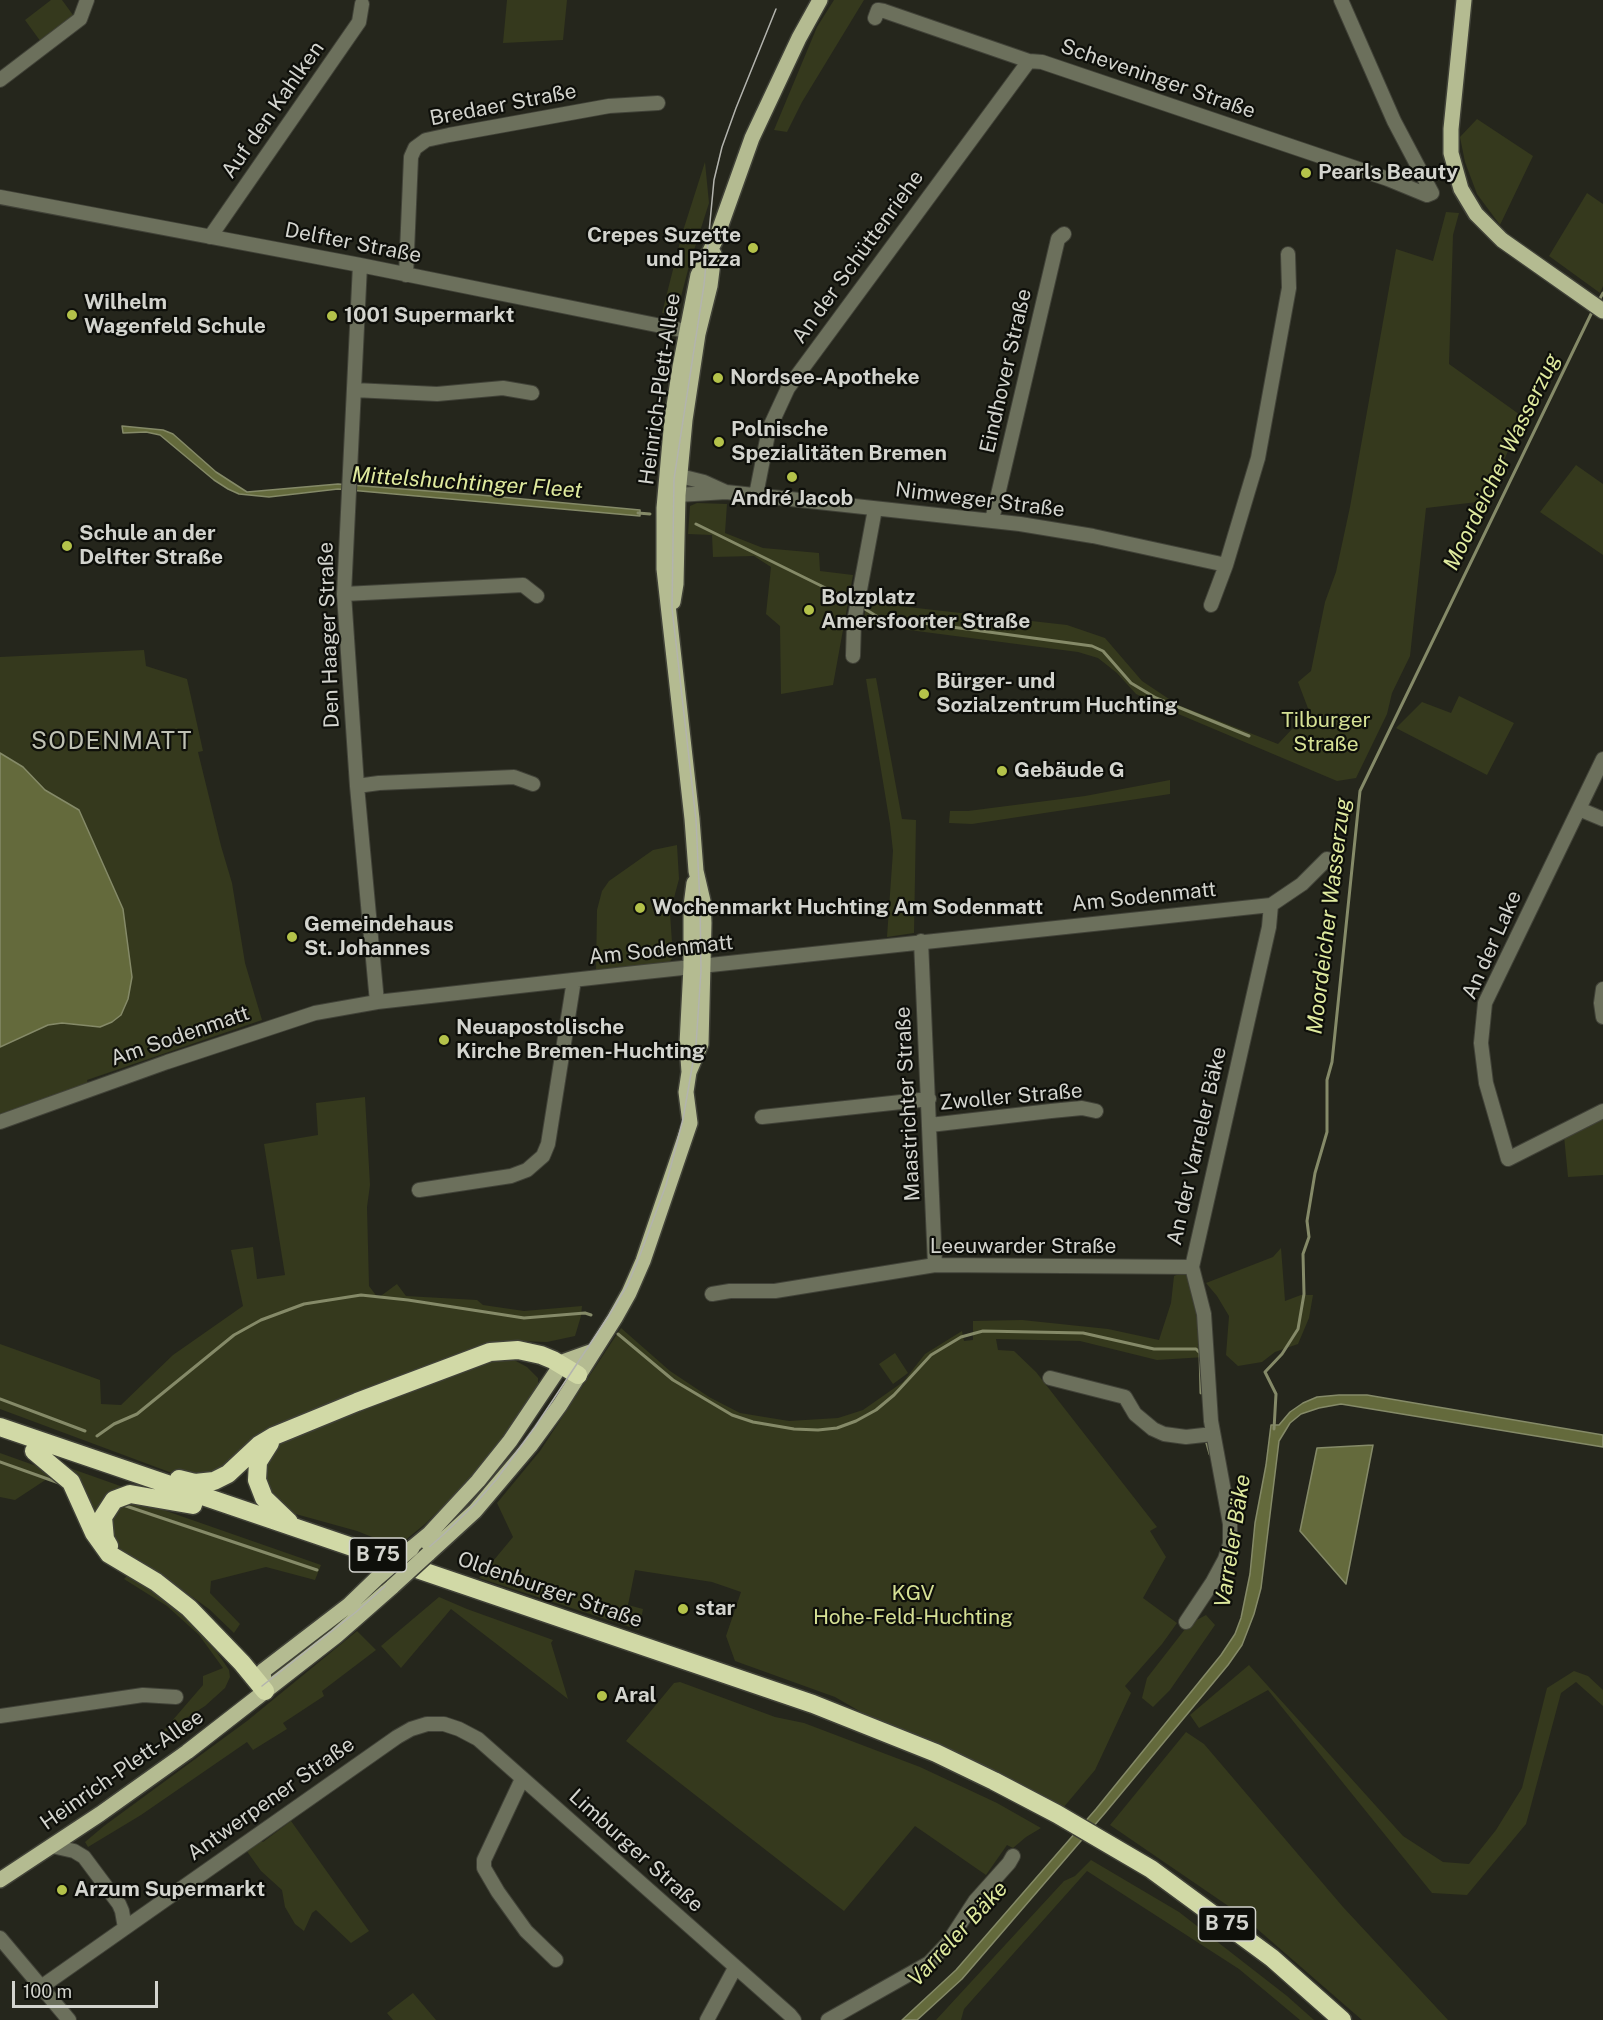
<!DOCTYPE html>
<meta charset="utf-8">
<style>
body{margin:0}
#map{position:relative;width:1603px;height:2020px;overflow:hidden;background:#25261c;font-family:"Public Sans",sans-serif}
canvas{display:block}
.scale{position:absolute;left:12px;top:1981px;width:146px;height:27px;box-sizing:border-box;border:3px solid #d3d4ce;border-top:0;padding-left:8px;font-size:18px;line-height:21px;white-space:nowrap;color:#d3d4ce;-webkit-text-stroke:4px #0e0f0a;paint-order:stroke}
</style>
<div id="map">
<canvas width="1603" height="2020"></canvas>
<div class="scale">100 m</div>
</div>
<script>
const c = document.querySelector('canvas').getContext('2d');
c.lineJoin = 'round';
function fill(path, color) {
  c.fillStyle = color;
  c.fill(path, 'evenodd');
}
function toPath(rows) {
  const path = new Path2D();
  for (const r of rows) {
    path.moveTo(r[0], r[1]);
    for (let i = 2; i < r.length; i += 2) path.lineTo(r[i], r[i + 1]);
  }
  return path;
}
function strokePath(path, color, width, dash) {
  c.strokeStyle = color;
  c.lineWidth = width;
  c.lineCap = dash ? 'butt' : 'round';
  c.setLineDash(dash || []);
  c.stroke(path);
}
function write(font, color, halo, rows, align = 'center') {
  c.font = font + ' "Public Sans",sans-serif';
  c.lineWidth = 4.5;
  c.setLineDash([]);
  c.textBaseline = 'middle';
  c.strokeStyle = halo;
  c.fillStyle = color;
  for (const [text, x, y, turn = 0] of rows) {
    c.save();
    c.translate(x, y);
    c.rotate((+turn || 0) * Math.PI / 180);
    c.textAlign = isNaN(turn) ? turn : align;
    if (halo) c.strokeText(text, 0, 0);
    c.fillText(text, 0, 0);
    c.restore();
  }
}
fill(toPath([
 [51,0,62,0,73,15,71,19,41,42,25,20],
 [507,0,567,0,563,40,503,43],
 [834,0,864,0,802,102,787,132,774,130,817,27],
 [1477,119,1533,156,1500,225,1477,194,1465,162,1460,137],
 [705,162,709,203,689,266,678,308,671,313,662,313,682,234],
 [1587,193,1603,204,1603,286,1600,293,1549,256],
 [1446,212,1459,213,1453,235,1449,364,1523,417,1486,501,1426,508,1410,656,1392,693,1387,714,1356,778,1337,781,1176,713,1136,694,1117,673,1098,658,1078,652,863,624,867,600,890,605,1067,625,1105,638,1142,681,1178,705,1278,744,1309,711,1298,682,1311,671,1325,602,1336,572,1350,507,1396,249,1433,261],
 [1576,465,1603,484,1603,555,1540,512],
 [697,503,727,504,725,533,763,548,819,553,820,571,853,575,833,685,781,694,780,626,766,614,771,567,754,556,713,557,712,535,688,534,690,506],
 [144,650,146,666,187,679,203,751,198,752,221,846,232,883,245,963,262,1020,87,1080,91,1095,0,1126,0,657],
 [876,678,902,819,916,820,914,933,887,937,893,851,890,824,866,679],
 [1459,696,1514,723,1487,775,1396,728,1422,702,1451,713],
 [1170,780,1170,794,972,824,949,823,950,811,968,811,1085,796],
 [677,845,679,879,670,913,673,957,669,963,596,971,597,910,602,891,609,881,653,850],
 [365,1097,370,1185,367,1207,369,1286,378,1298,397,1284,406,1296,477,1300,483,1305,524,1311,582,1306,581,1316,575,1336,547,1342,518,1341,494,1343,469,1351,216,1474,198,1477,172,1473,0,1409,0,1344,100,1380,101,1404,121,1405,173,1355,243,1306,231,1250,253,1247,257,1279,285,1275,264,1144,318,1135,316,1103],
 [1603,1117,1603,1175,1568,1177,1564,1136],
 [1281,1248,1285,1301,1301,1295,1313,1295,1309,1318,1298,1344,1275,1352,1262,1362,1238,1366,1226,1355,1229,1316,1217,1296,1206,1283,1273,1257],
 [1186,1271,1193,1285,1205,1357,1157,1360,1080,1341,996,1339,998,1350,1014,1351,1036,1372,1157,1527,1150,1531,1166,1557,1143,1598,1177,1623,1162,1644,1125,1686,1131,1693,1095,1770,1063,1808,880,1723,835,1697,735,1661,726,1636,741,1592,712,1582,635,1570,628,1605,643,1609,639,1630,479,1578,513,1537,497,1503,540,1451,621,1328,670,1371,709,1397,740,1413,789,1421,838,1418,863,1410,903,1382,925,1354,962,1331,964,1341,973,1340,973,1321,1022,1320,1108,1329,1159,1340,1171,1303,1174,1276],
 [895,1353,908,1373,893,1384,879,1364],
 [502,1357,514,1360,527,1367,538,1378,538,1385,488,1458,466,1484,425,1524,397,1547,357,1531,292,1513,265,1487,267,1459,275,1448,287,1439],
 [0,1453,42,1468,53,1475,15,1500,0,1497],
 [61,1465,126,1488,98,1522],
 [132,1499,321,1565,315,1580,266,1567,211,1581,210,1593,240,1624,234,1633,209,1609,166,1578,121,1550,112,1538,109,1519,118,1505],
 [128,1575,166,1598,208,1639,229,1670,230,1677,225,1688,205,1706,159,1736,203,1685,203,1676,223,1668,199,1635,167,1606,124,1579],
 [439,1597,467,1609,553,1640,551,1643,568,1699,451,1609,401,1668,381,1646],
 [1206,1615,1215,1625,1170,1690,1153,1707,1142,1698,1147,1678,1189,1624],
 [357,1631,376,1650,322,1691,324,1696,283,1723,287,1729,253,1750,247,1742,141,1815,88,1847,85,1842,104,1826,247,1721],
 [1249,1665,1403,1836,1443,1862,1469,1864,1496,1830,1522,1788,1547,1688,1574,1671,1588,1676,1603,1690,1603,1706,1576,1682,1561,1693,1526,1824,1467,1895,1432,1893,1268,1690,1199,1728,1190,1715],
 [680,1682,775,1717,804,1723,920,1767,997,1803,1041,1828,1026,1837,1013,1848,1007,1845,986,1875,915,1826,844,1911,626,1741,674,1683],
 [1186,1732,1204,1744,1343,1907,1448,2020,1362,2020,1240,1914,1110,1825],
 [291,1821,369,1931,351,1943,316,1910,312,1913,304,1931,295,1924,285,1907,282,1890,261,1871,246,1850,260,1840,263,1842],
 [1091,1860,1179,1912,1287,1996,1314,2020,1300,2020,1239,1969,1087,1871,964,2009,961,2020,936,2020,1064,1881,1075,1876],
 [413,1993,436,2020,393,2020,387,2013]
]), '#35391d');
const water = toPath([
 [122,426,163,430,173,434,216,472,247,492,338,484,480,495,640,510,640,516,338,489,269,497,239,494,228,489,214,480,160,435,146,432,123,433,122,426],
 [0,753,23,767,45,790,79,810,123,909,132,977,128,999,121,1015,112,1022,100,1027,62,1023,48,1025,0,1047,0,753],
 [1339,1395,1367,1395,1603,1435,1603,1447,1341,1404,1319,1408,1301,1414,1290,1423,1279,1441,1261,1588,1254,1614,1242,1645,1228,1665,1105,1813,962,1979,917,2020,902,2020,956,1970,1096,1809,1221,1655,1235,1634,1241,1618,1250,1574,1255,1523,1266,1465,1271,1425,1279,1425,1290,1412,1303,1403,1317,1397,1339,1395],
 [1373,1445,1346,1584,1300,1531,1317,1448,1373,1445]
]);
fill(water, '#646a3c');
strokePath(water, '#858a68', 1.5);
strokePath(toPath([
 [1598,302,1603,293],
 [638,513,650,514],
 [696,524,854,602],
 [860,606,878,617,1092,646,1103,651,1131,683,1156,698,1249,736],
 [618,1334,673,1380,732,1415,753,1422,794,1429,818,1430,837,1428,856,1421,876,1410,894,1395,931,1355,961,1337,983,1331,1083,1333,1154,1349,1196,1349,1200,1353,1201,1393],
 [0,1399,85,1431],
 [1274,1429,1276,1394,1265,1372,1282,1354,1298,1329,1304,1294,1303,1254,1309,1237,1307,1221,1315,1173,1327,1132,1327,1080,1332,1062,1360,791,1593,310],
 [97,1436,114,1424,137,1414,234,1335,261,1320,304,1304,361,1295,408,1300,524,1318,585,1313,591,1315],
 [1206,1440,1210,1454],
 [0,1462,59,1483],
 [123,1505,317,1570]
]), '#858a68', 3);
const minor = toPath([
 [875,18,878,10,884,11,1029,61,1042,62,1388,179,1427,195,1432,193,1394,121,1341,0],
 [0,80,80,19,87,0],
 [0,197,360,265,696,333],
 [210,237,359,22,362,4],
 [360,265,344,594,357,786,377,1002],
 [406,275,411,157,415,148,426,140,449,135,609,106,658,103],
 [354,390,437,394,503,388,532,393],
 [726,492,704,482,680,476,666,482,678,495,726,492,1020,524,1093,536,1226,565],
 [756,495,769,429,788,388,1029,61],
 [992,520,1058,239,1064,234],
 [344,594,523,585,537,596],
 [1211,605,1226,565,1258,458,1289,288,1288,254],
 [853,656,854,622,875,509],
 [1603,759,1485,1003,1481,1043,1486,1083,1508,1159,1603,1111],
 [357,786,379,783,514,777,533,784],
 [1579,809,1603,819],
 [921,941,935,1265],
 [1603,989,1601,1003,1603,1017],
 [762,1117,929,1099],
 [0,1122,167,1062,315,1013,377,1002,626,974,1271,905,1302,884,1327,859],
 [930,1125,1051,1111,1082,1108,1096,1111],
 [419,1190,511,1176,527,1170,543,1156,548,1144,574,980],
 [712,1294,730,1291,775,1291,935,1265,1192,1267],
 [1050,1378,1125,1397,1135,1414,1153,1429,1164,1434,1186,1437,1213,1434],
 [1186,1622,1212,1583,1225,1559,1230,1544,1230,1524,1211,1421,1204,1314,1192,1267,1269,927,1271,905],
 [0,1716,143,1695,176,1697],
 [522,1779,484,1860,484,1868,498,1892,526,1931,556,1960],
 [52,1846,74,1851,84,1857,119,1904,122,1911,125,1928],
 [0,1938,69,2020],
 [41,1987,397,1737,411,1729,427,1724,444,1724,459,1729,478,1739,790,2015,794,2020],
 [707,2020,735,1968],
 [828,2020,929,1963,947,1944,975,1901,1009,1863,1013,1856]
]);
const major = toPath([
 [1464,0,1451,129,1451,153,1461,189,1476,214,1502,240,1603,311],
 [673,602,676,584,678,495,685,420,698,334,710,286,714,254],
 [689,1072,701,1044,704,923,703,901,696,871,692,819,664,569,664,508,672,419,680,367,698,275,716,239,752,138,799,38,820,0],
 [412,1548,429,1534,478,1481,510,1441,561,1365,565,1361,593,1351],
 [428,1554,475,1511,530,1446,560,1405,615,1318,629,1293,643,1261,690,1123,686,1092,689,1072,687,1044,691,967,691,906,694,883],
 [265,1691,263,1671,349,1605,376,1579],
 [0,1880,100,1814,187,1752,336,1636,393,1586]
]);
const highway = toPath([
 [0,1427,813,1704,936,1753,994,1781,1057,1814,1151,1869,1272,1958,1342,2020],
 [270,1443,258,1462,257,1480,264,1498,289,1522],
 [34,1451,71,1482,94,1533,109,1554,156,1582,189,1608,242,1663,265,1691],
 [179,1479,195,1483,214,1481,228,1474,259,1445,274,1436,357,1402,490,1352,518,1350,541,1355,553,1360,578,1375],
 [109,1546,105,1539,103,1517,114,1500,130,1494,193,1505]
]);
strokePath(minor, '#414238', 16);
strokePath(major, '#414238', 18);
strokePath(highway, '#414238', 21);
strokePath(minor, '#6c705c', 14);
strokePath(major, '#b4bb91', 15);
strokePath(highway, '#d1d9a6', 18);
strokePath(toPath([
 [262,1686,356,1612,444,1534,474,1505,496,1480,535,1427,608,1317,628,1284,640,1255,666,1185,683,1119,696,1045,701,971,700,905,696,820,672,608,674,479,704,285,714,180,722,147,736,108,776,9]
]), '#b3b4ae', 1.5);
const majorBridge = toPath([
 [376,1579,412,1548],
 [393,1586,428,1554]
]);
strokePath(majorBridge, '#414238', 18, []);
strokePath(majorBridge, '#b4bb91', 15);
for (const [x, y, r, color] of [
 [1306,173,6,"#b4c24a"],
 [753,248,6,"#b4c24a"],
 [72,315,6,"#b4c24a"],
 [332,316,6,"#b4c24a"],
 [718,378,6,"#b4c24a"],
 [719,442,6,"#b4c24a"],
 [792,477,6,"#b4c24a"],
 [67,546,6,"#b4c24a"],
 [809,610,6,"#b4c24a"],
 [924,694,6,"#b4c24a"],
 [1002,771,6,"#b4c24a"],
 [640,908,6,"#b4c24a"],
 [292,937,6,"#b4c24a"],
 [444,1040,6,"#b4c24a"],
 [683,1609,6,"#b4c24a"],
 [602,1696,6,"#b4c24a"],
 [62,1890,6,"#b4c24a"]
]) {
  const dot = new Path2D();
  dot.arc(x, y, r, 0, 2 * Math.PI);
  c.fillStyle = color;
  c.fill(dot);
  strokePath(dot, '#0e0f0a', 2);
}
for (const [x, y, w] of [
 [378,1555,57],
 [1227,1924,57]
]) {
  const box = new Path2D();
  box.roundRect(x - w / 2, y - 17, w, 34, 4.5);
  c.fillStyle = '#0e0f0a';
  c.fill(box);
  strokePath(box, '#d3d4ce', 1.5);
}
write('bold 20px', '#d3d4ce', null, [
 ["B 75",378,1555],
 ["B 75",1227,1924]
]);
write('21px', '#d3d4ce', '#0e0f0a', [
 ["Scheveninger Straße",1158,79,19],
 ["Bredaer Straße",503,105,-11],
 ["Auf den Kahlken",273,110,-55],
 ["Delfter Straße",353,243,11],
 ["An der Schüttenriehe",858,257,-54],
 ["Eindhover Straße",1006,371,-77],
 ["Heinrich-Plett-Allee",660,389,-82],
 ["Nimweger Straße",980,500,7],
 ["Den Haager Straße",329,635,-92],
 ["Am Sodenmatt",1144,897,-6],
 ["An der Lake",1492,945,-66],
 ["Am Sodenmatt",661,950,-6],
 ["Am Sodenmatt",180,1036,-19],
 ["Zwoller Straße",1011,1097,-5],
 ["Maastrichter Straße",908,1104,-93],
 ["An der Varreler Bäke",1197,1146,-77],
 ["Leeuwarder Straße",1023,1247],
 ["Oldenburger Straße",550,1590,19],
 ["Heinrich-Plett-Allee",122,1770,-35],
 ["Antwerpener Straße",271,1799,-35],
 ["Limburger Straße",636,1851,42]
]);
write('bold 21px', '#d3d4ce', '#0e0f0a', [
 ["Pearls Beauty",1318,173],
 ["Crepes Suzette",741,236,"right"],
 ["und Pizza",741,260,"right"],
 ["Wilhelm",84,303],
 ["Wagenfeld Schule",84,327],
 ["1001 Supermarkt",344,316],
 ["Nordsee-Apotheke",730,378],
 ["Polnische",731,430],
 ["Spezialitäten Bremen",731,454],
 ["André Jacob",792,499,"center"],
 ["Schule an der",79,534],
 ["Delfter Straße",79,558],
 ["Bolzplatz",821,598],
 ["Amersfoorter Straße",821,622],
 ["Bürger- und",936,682],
 ["Sozialzentrum Huchting",936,706],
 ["Gebäude G",1014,771],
 ["Wochenmarkt Huchting Am Sodenmatt",652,908],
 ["Gemeindehaus",304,925],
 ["St. Johannes",304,949],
 ["Neuapostolische",456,1028],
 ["Kirche Bremen-Huchting",456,1052],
 ["star",695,1609],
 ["Aral",614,1696],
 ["Arzum Supermarkt",74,1890]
], 'left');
write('21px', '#d5e094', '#0e0f0a', [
 ["Tilburger",1326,721],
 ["Straße",1326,745],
 ["KGV",913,1594],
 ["Hohe-Feld-Huchting",913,1618]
]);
write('italic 22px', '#dfea9e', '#0e0f0a', [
 ["Moordeicher Wasserzug",1502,462,-64],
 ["Mittelshuchtinger Fleet",467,483,4],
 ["Moordeicher Wasserzug",1329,916,-83],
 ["Varreler Bäke",1233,1541,-81],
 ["Varreler Bäke",958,1934,-47]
]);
c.letterSpacing = '1.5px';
write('24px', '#bfc1b4', '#0e0f0a', [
 ["SODENMATT",112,742]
]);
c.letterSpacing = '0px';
</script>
